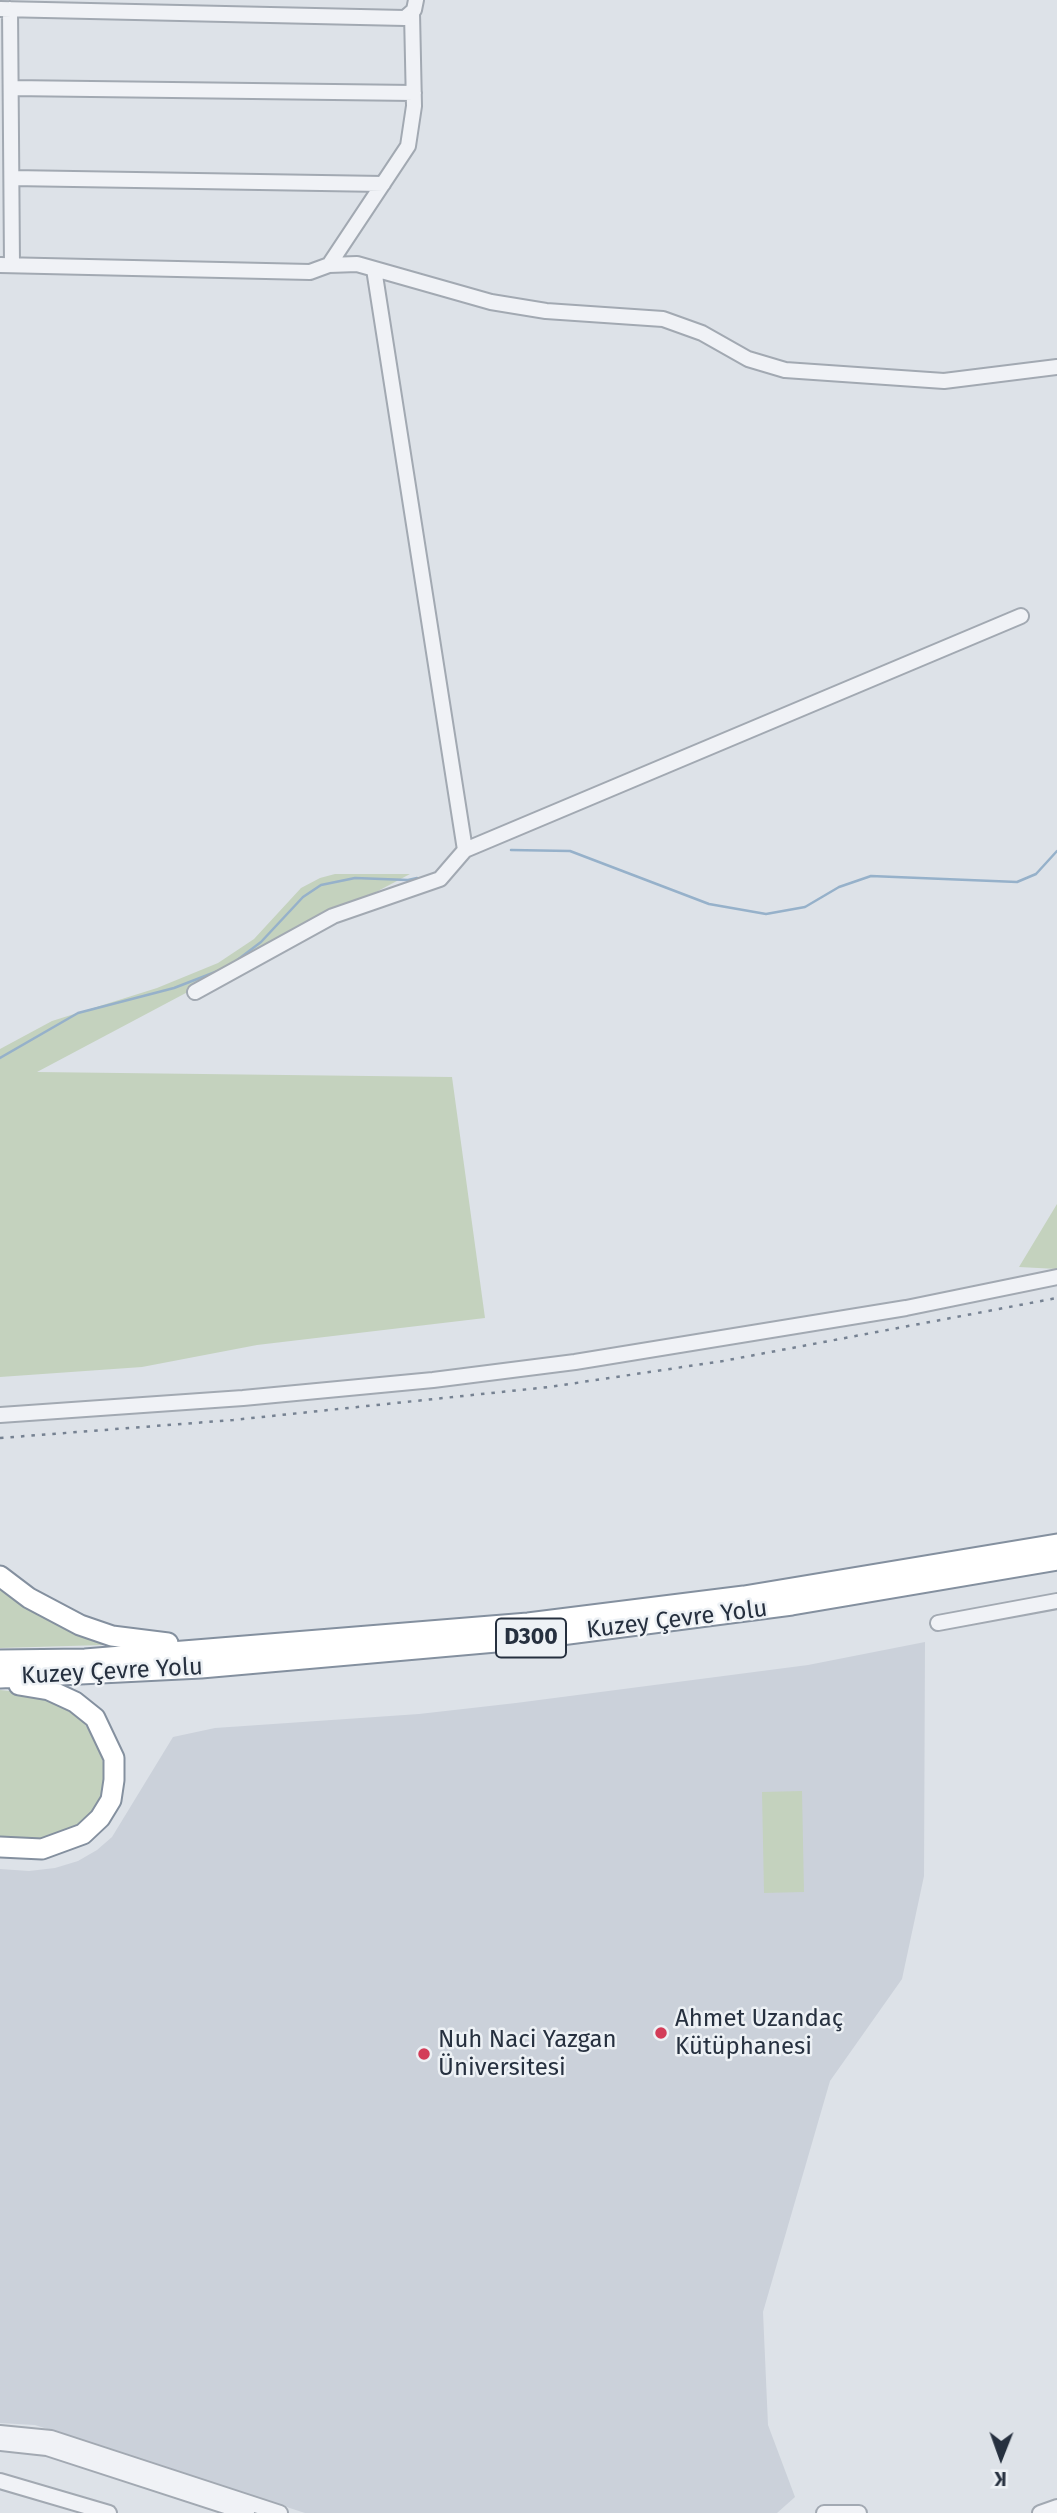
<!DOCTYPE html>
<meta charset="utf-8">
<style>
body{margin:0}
#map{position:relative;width:1057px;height:2513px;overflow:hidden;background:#dde2e8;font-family:"Fira Sans",sans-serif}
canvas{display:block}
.north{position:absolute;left:966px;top:2422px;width:70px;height:70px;-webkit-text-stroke:5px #edf1f5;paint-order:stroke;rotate:181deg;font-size:19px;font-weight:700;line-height:28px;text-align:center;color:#26303f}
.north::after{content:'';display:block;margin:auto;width:24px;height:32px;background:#26303f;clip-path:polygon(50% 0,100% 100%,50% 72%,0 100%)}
</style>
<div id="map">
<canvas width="1057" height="2513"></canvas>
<div class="north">K</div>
</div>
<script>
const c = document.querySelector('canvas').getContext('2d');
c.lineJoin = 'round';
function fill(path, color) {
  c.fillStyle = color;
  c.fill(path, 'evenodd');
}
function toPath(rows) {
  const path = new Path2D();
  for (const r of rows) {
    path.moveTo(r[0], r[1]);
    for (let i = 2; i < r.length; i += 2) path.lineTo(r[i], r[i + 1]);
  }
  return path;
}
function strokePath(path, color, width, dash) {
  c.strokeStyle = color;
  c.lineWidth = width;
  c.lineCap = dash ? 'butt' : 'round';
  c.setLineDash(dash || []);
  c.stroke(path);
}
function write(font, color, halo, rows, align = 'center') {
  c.font = font + ' "Fira Sans",sans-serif';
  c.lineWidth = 5;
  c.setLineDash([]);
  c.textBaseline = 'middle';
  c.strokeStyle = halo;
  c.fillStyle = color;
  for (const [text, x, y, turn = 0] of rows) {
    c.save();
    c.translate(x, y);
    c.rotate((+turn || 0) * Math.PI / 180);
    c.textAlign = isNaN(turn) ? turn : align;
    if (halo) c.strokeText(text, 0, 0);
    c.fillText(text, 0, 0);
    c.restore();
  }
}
fill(toPath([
 [925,1642,924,1876,902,1979,830,2081,763,2312,768,2425,795,2497,777,2513,305,2513,35,2425,0,2423,0,1869,29,1871,55,1868,78,1861,97,1850,112,1837,173,1737,215,1728,419,1714,516,1703,808,1665]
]), '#cbd1da');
fill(toPath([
 [335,874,410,874,37,1072,452,1077,485,1318,257,1345,142,1367,0,1377,0,1049,52,1021,157,988,218,963,254,939,301,888,320,878],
 [1057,1204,1057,1269,1019,1267],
 [0,1588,55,1623,103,1640,103,1645,0,1648],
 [0,1690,38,1694,79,1715,101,1750,105,1776,103,1797,90,1820,57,1840,0,1841],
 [802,1791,804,1892,764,1893,762,1792]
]), '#c4d2be');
strokePath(toPath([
 [511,850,570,851,709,904,766,914,805,907,839,887,871,876,1017,882,1036,874,1057,851],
 [232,964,261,942,303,897,321,885,355,878,408,880,417,878],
 [0,1058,78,1013,174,988,223,969]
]), '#96b1ca', 2.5);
const minor = toPath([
 [0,9,405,18,414,10,416,0],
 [10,9,12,265],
 [11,88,414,93],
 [12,178,383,184],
 [0,265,310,272,329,265,357,264,491,302,546,311,663,319,702,333,748,359,785,370,944,381,1057,367],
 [329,265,408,146,414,106,412,13],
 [465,850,1021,616],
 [195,992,333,916,440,879,465,850,374,269],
 [0,1415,243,1398,433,1380,575,1362,906,1308,1057,1277],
 [938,1623,1057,1601],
 [0,2433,51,2438,280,2513],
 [0,2443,47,2448,247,2513],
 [0,2481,109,2513],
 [824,2513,859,2513],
 [1040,2513,1057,2507]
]);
const highway = toPath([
 [0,1576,29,1598,80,1625,112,1636,168,1643],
 [0,1660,85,1659,528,1623,744,1596,1057,1544],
 [0,1678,201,1668,530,1639,792,1605,1057,1560],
 [0,1847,42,1849,83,1834,100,1818,111,1800,114,1780,114,1758,95,1718,75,1702,49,1690,19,1685]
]);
strokePath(minor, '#a2a9b2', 18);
strokePath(highway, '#84909f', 23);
strokePath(minor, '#f0f2f6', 14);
strokePath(highway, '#fff', 19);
strokePath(toPath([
 [0,1438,233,1420,549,1387,723,1361,1057,1298]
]), '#768292', 2.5, [3.5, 7]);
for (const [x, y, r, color] of [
 [661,2033,7,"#d33c58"],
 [424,2054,7,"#d33c58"]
]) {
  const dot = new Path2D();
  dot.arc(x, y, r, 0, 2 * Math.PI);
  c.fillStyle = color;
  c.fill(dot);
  strokePath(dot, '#edf1f5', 2.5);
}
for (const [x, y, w] of [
 [531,1638,70]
]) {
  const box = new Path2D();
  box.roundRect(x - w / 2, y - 19.5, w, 39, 5);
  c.fillStyle = '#edf1f5';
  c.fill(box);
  strokePath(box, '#26303f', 2);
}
write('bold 23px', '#26303f', null, [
 ["D300",531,1638]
]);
write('24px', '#26303f', '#edf1f5', [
 ["Kuzey Çevre Yolu",677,1620,-7],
 ["Kuzey Çevre Yolu",112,1672,-3]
]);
write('24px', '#26303f', '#edf1f5', [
 ["Ahmet Uzandaç",675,2019],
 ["Kütüphanesi",675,2047],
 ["Nuh Naci Yazgan",438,2040],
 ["Üniversitesi",438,2068]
], 'left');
</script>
